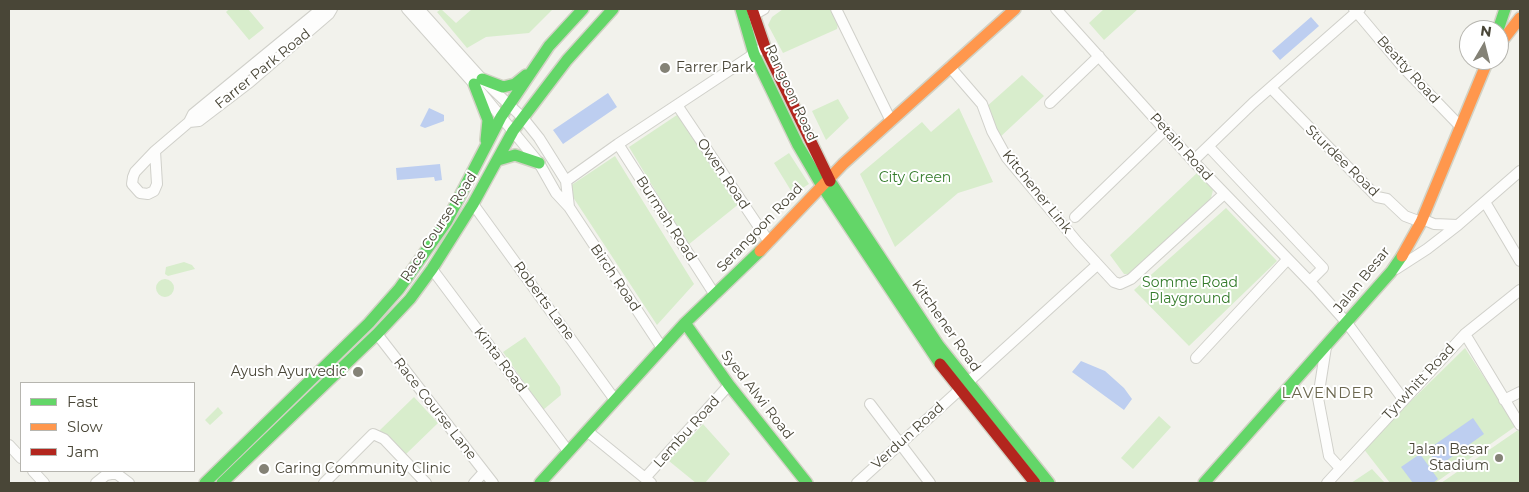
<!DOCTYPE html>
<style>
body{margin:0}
#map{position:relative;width:1529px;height:492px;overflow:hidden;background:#f2f2ec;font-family:Montserrat,sans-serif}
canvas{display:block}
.frame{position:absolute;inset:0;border:10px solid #494637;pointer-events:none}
.legend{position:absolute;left:20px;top:382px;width:175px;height:90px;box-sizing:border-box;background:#fff;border:1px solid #b6b5af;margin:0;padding:6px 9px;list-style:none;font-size:15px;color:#494637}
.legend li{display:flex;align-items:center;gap:10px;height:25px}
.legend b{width:25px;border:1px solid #b6b5af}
.north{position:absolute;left:1459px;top:20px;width:50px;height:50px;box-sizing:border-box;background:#fff;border:1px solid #b6b5af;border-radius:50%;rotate:8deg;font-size:14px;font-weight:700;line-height:20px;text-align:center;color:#494637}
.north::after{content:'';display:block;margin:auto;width:18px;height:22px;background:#848276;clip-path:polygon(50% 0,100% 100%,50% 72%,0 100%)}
</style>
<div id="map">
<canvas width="1529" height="492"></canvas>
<div class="frame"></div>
<ul class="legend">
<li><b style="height:6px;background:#63d668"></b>Fast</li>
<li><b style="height:6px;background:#ff974d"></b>Slow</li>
<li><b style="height:6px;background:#b3261e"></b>Jam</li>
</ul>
<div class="north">N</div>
</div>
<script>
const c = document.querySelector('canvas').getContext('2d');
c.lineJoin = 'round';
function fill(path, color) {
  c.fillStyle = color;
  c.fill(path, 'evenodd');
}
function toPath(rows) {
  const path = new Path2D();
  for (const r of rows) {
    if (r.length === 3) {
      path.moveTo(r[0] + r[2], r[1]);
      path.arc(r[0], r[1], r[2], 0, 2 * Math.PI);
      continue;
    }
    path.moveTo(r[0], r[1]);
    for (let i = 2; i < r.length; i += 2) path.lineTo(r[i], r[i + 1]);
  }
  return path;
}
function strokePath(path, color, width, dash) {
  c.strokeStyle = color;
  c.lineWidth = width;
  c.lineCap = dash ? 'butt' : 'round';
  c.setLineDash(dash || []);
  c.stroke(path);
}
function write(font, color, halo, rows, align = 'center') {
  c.font = font + ' Montserrat,sans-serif';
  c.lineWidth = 4;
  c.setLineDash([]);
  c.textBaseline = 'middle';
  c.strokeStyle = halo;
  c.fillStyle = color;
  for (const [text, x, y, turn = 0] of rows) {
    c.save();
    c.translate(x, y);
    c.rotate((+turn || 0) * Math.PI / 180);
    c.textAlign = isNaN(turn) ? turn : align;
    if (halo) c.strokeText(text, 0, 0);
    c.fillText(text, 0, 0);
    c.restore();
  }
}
fill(toPath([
 [229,9,248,9,264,28,249,40,226,12],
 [441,9,456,23,472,9,553,9,529,33,486,37,467,48,437,12],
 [783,9,830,9,838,24,837,29,783,53,768,25,772,17],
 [1104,9,1138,9,1104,40,1089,23],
 [1022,75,1044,96,998,139,985,108],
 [838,99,849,118,826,140,812,111],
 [959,108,993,182,958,193,895,247,860,174,922,122,931,132],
 [680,113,740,203,688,245,629,147],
 [789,153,809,184,793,194,774,163],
 [615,156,694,284,657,325,567,188],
 [1197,173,1213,190,1211,198,1131,274,1124,274,1110,255],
 [1226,208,1277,261,1189,346,1134,290],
 [184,262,192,265,195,269,168,276,165,274,166,267],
 [165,288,9],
 [525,337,560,387,561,395,543,410,503,352],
 [1465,348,1516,426,1435,483,1390,483,1363,448],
 [414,397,438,423,404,456,379,431],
 [218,407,223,413,210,425,205,420],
 [1159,416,1171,427,1133,469,1121,458],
 [703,424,730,454,705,483,696,483,669,461],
 [1518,430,1520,433,1520,483,1441,483],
 [1372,469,1385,483,1351,483]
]), '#d8edcc');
fill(toPath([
 [1311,17,1319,26,1280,60,1272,51],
 [608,93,617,107,563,144,553,130],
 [429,108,444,115,444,121,425,128,420,126],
 [440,164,442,180,435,181,434,177,397,180,396,168],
 [1081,361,1105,371,1124,388,1132,399,1124,410,1072,372],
 [1473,418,1484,434,1439,466,1427,450],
 [1420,454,1438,479,1433,483,1413,483,1401,467]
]), '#bdcef0');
const street = toPath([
 [407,9,474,84,539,163,556,193,569,207,662,348],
 [419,9,482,79,523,118,539,138,566,181,569,207],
 [836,9,891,121],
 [1056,9,1193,161,1315,287,1347,323,1403,399],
 [1354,9,1402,66,1460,126],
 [750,17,764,9],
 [950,67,982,104,992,131,1007,158,1078,243,1114,282,1120,284,1131,279,1224,194],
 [1271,88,1377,197,1387,199,1405,216,1421,222],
 [1050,103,1099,56],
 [677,105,769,242],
 [189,122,199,121,250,82,329,14,332,9],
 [618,144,715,295],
 [1209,147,1323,268,1310,281],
 [155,151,157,184,154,191,148,194,140,193,132,184,133,177,135,172,155,151,189,122,193,114,321,9],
 [1193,161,1253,103,1360,9],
 [566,181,618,144,760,50],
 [1485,202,1520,261],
 [473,204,615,400],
 [1075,217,1165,130],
 [1422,219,1434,224,1458,225],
 [432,269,568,451],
 [1396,269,1427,249,1458,225,1520,171],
 [377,334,493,483],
 [1465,334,1520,425],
 [1326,347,1318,398,1329,456,1340,468],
 [1196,358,1287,260],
 [1504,400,1520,392],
 [870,404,930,483],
 [587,431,651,483],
 [9,445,21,458],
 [33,471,44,483],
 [645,478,729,385],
 [96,483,106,475,111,474,117,474,129,483],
 [324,483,373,434,384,439,426,483],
 [474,483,484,472],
 [857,483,1097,265],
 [1327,483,1465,334,1520,290]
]);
const fast = toPath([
 [741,9,754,54,798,145,822,186,940,364],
 [1498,30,1505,9],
 [482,79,503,87,515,84,526,75],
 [474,84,488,120,486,140],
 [498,160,515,155,539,163],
 [830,181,939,346,1049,483],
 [685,323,729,385,807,483],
 [205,483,369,323,399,289,447,221,501,117,549,46,583,9],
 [222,483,377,334,410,299,432,269,473,204,513,131,567,60,613,9],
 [540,483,685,323,760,251],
 [1204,483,1391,272,1402,256]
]);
const slow = toPath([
 [1499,45,1520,18],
 [760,251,843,164,1015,9],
 [1402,256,1421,222,1488,60]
]);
const jam = toPath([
 [752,9,765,47,830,181],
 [940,364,1035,483]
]);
strokePath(street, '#d0d0ca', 12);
strokePath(fast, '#d2d2c5', 14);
strokePath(slow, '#d2d2c5', 14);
strokePath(jam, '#d2d2c5', 14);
strokePath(street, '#fdfdfc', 10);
strokePath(fast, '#63d668', 11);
strokePath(slow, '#ff974d', 11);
strokePath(jam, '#b3261e', 11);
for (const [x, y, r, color] of [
 [665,68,6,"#848276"],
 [358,372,6,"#848276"],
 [1499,458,5,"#848276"],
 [264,469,6,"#848276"]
]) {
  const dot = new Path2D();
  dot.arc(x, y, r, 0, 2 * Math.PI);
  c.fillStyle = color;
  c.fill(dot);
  strokePath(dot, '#fff', 2);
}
write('14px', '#494637', '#fff', [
 ["Farrer Park",676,68],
 ["Ayush Ayurvedic",347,372,"right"],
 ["Jalan Besar",1489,450,"right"],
 ["Stadium",1489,466,"right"],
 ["Caring Community Clinic",275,469]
], 'left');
write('14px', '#494637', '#fff', [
 ["Farrer Park Road",263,69,-39],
 ["Beatty Road",1408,70,48],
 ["Rangoon Road",791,93,65],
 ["Petain Road",1181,147,48],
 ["Sturdee Road",1342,161,44],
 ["Owen Road",723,174,56],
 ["Kitchener Link",1037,192,51],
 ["Burmah Road",666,219,57],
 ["Race Course Road",439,227,-57],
 ["Serangoon Road",760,228,-46],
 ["Birch Road",615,278,56],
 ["Jalan Besar",1362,280,-51],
 ["Roberts Lane",544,301,54],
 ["Kitchener Road",946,326,55],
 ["Kinta Road",500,360,53],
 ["Tyrwhitt Road",1419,382,-47],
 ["Syed Alwi Road",757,395,52],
 ["Race Course Lane",435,409,52],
 ["Lembu Road",687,432,-48],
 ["Verdun Road",908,436,-42]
]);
write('14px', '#337b2a', '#fff', [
 ["City Green",915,178],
 ["Somme Road",1190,283],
 ["Playground",1190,299]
]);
c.letterSpacing = '1px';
write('15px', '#6b674f', '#fff', [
 ["LAVENDER",1328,394]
]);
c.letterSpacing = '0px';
</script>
